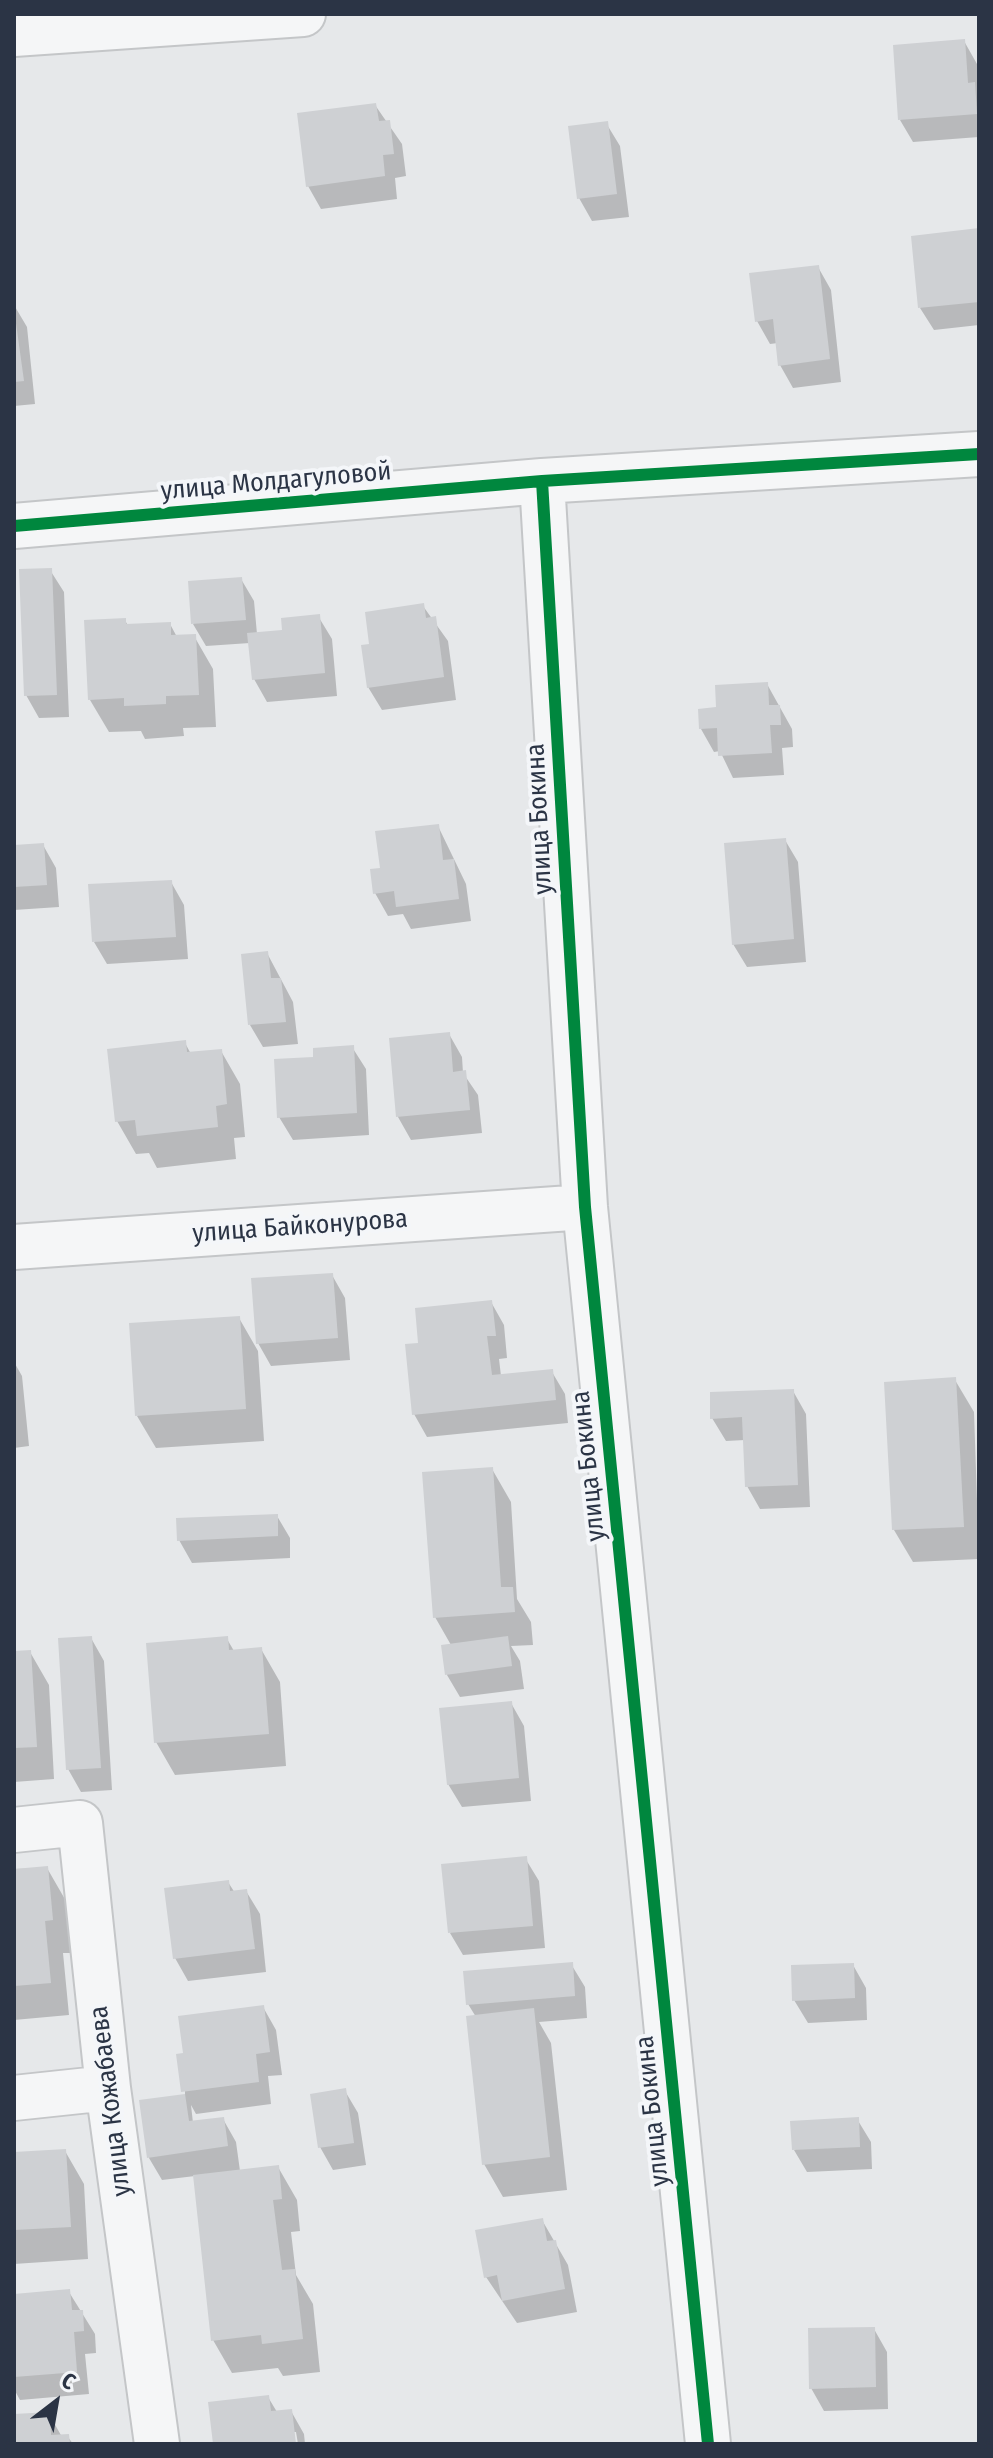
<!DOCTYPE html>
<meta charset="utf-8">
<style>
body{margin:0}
#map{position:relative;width:993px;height:2458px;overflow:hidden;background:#e6e8ea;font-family:"Fira Sans Condensed",sans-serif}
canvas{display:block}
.frame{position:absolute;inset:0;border:16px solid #2b3445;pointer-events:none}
.north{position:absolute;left:16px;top:2362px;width:80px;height:80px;-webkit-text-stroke:6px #f4f6f9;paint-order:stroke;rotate:31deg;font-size:22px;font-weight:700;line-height:32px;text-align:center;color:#2b3445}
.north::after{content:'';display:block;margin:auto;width:28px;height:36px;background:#2b3445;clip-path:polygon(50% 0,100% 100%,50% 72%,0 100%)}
</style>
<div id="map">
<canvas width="993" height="2458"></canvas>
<div class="frame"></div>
<div class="north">С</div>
</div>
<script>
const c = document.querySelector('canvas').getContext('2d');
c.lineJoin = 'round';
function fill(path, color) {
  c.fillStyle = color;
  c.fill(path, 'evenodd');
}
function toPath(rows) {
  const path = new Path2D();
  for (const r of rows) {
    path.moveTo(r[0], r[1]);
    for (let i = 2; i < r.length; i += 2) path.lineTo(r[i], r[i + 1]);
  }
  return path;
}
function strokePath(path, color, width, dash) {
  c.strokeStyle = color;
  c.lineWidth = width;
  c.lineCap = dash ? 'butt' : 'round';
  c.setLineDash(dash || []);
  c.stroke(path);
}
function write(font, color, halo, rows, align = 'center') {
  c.font = font + ' "Fira Sans Condensed",sans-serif';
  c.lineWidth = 8;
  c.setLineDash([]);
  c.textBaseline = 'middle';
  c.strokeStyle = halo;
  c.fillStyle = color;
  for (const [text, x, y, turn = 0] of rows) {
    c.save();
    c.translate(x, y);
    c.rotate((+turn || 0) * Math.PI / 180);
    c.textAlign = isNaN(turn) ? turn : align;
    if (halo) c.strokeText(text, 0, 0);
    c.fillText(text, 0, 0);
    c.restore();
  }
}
fill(toPath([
 [964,41,977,64,979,137,913,142,900,120],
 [375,105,402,144,406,176,395,178,397,199,321,209,308,186],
 [606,123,620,146,629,217,592,221,579,198],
 [979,232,979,325,934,330,920,308],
 [818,267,831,290,841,382,793,388,780,365,778,343,770,344,757,321],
 [14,305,27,327,35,404,14,406],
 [50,570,64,592,69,717,39,718,26,695],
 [241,579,254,601,257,634,285,632,318,616,332,639,337,696,267,702,254,679,250,643,206,646,193,624],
 [423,606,448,641,456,700,382,710,368,687,372,646],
 [125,620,128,626,170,624,177,637,194,636,213,669,216,727,183,728,184,736,145,739,141,731,109,732,90,700],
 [767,684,792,729,793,747,782,748,784,775,733,778,720,751,714,752,701,729,718,709],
 [438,826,466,884,471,921,411,929,403,914,388,916,375,893,382,869],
 [785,840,798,862,806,962,747,967,733,944],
 [43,845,56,868,59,907,14,910,14,847],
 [171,882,184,905,188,959,107,964,94,942],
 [267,953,293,1002,298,1044,263,1047,250,1025],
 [449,1034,462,1057,463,1073,478,1095,482,1133,411,1140,398,1117,391,1040],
 [185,1043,191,1054,221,1051,240,1084,245,1137,234,1138,236,1159,157,1168,149,1153,136,1154,117,1121],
 [352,1047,366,1069,369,1135,293,1140,279,1117,316,1059],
 [332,1275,345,1298,350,1360,271,1366,258,1343],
 [491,1302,504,1325,507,1358,499,1359,501,1376,552,1372,565,1394,568,1423,427,1437,414,1414,421,1345],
 [239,1318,258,1351,264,1441,156,1448,137,1416],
 [14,1362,22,1376,29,1446,14,1448],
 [955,1380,974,1412,979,1559,913,1562,894,1530],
 [793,1391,806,1414,810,1507,760,1509,747,1486,745,1440,726,1441,712,1418],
 [492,1469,511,1502,517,1599,531,1622,533,1645,511,1646,520,1661,524,1689,460,1697,447,1675,451,1645,435,1617],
 [277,1516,290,1538,290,1558,192,1563,179,1540],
 [91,1638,104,1661,112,1790,81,1792,68,1769],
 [227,1639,234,1651,261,1649,280,1682,286,1766,175,1775,156,1742],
 [30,1652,49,1685,54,1779,14,1782,14,1653],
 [511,1703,524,1726,531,1801,462,1807,448,1784],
 [525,1858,539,1881,545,1948,463,1955,450,1933],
 [47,1868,66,1901,71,1953,63,1953,69,2015,14,2020,14,1869],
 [228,1882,235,1893,246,1891,260,1914,266,1972,188,1981,175,1958],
 [571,1964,585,1987,587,2018,539,2022,551,2043,567,2190,503,2197,484,2164,476,2017,468,2004],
 [853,1965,866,1988,867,2020,808,2023,794,2000],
 [263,2007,276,2030,282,2075,268,2076,271,2104,196,2114,191,2105,193,2123,223,2119,236,2142,240,2171,278,2167,297,2200,300,2231,291,2232,296,2275,313,2304,320,2372,283,2376,278,2368,232,2373,213,2340,195,2176,162,2180,149,2158,142,2102,185,2096,185,2055],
 [345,2091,358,2113,366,2165,333,2170,320,2147],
 [857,2119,871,2142,872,2169,807,2172,794,2150],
 [65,2151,84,2184,88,2259,14,2264,14,2154],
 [542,2220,568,2265,577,2312,517,2323,486,2277],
 [69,2292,95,2334,96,2353,85,2354,89,2394,20,2400,14,2389,14,2296],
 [874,2329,887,2352,888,2409,824,2411,811,2388],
 [268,2397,277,2412,291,2411,304,2434,305,2444,298,2444,296,2432,292,2432,294,2444,215,2444],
 [49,2414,62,2437,68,2437,73,2444,14,2444,14,2416]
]), '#0003');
fill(toPath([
 [965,39,968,83,975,82,977,114,898,120,893,45],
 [376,103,379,121,390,120,394,154,383,155,385,176,306,187,297,113],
 [608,121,617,194,577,199,568,126],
 [979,228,979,302,918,308,911,236],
 [819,265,830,359,778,366,773,319,755,322,749,273],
 [14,309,24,381,14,382],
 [52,568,57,695,24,696,19,569],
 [242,577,246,620,191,624,188,581],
 [424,603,426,618,436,616,444,677,367,688,361,645,369,644,365,612],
 [320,614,325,673,252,680,247,633,282,630,281,618],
 [126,618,126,624,171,622,171,635,196,634,199,695,166,696,166,704,124,706,124,698,88,700,84,620],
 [768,682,769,705,780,705,781,725,770,725,772,753,718,756,717,728,699,729,698,709,716,707,715,685],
 [439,824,443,860,454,859,459,899,396,907,394,891,373,894,370,869,380,868,375,831],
 [786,838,794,939,732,945,724,843],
 [44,843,47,885,14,887,14,845],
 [172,880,176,937,92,942,88,884],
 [268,951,271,978,281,978,286,1022,248,1025,241,954],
 [450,1032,453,1072,466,1070,470,1110,396,1117,389,1038],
 [186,1040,187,1052,222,1049,227,1104,216,1106,218,1127,137,1136,135,1120,115,1122,107,1049],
 [354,1045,357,1113,277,1118,274,1059,313,1057,313,1048],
 [333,1273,338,1338,256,1344,251,1278],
 [492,1300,496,1336,487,1336,492,1375,553,1369,556,1400,412,1415,405,1344,418,1343,415,1308],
 [240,1316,246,1409,135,1416,129,1323],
 [956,1377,964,1527,892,1530,884,1382],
 [794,1389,798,1485,745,1487,742,1417,710,1419,710,1392],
 [493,1467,501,1587,513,1587,515,1612,433,1618,422,1472],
 [278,1514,278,1536,177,1541,176,1518],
 [92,1636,101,1768,66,1770,58,1638],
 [228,1636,229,1650,262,1647,269,1734,154,1743,146,1643],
 [508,1636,512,1666,445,1675,441,1645],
 [31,1650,37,1747,14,1748,14,1651],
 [512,1701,519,1778,447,1785,439,1708],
 [527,1856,533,1926,448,1933,441,1864],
 [48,1866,53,1920,45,1921,51,1983,14,1986,14,1869],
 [229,1880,230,1891,247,1889,255,1949,173,1959,164,1888],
 [573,1962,575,1996,466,2005,463,1971],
 [854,1963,855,1998,792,2001,791,1965],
 [264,2005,270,2052,256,2054,259,2082,181,2092,176,2054,183,2053,178,2016],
 [534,2008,550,2157,482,2165,466,2016],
 [346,2088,354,2143,318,2148,310,2094],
 [185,2094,189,2121,224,2117,228,2146,147,2158,139,2100],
 [859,2117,860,2147,792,2150,790,2121],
 [66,2149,71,2227,14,2230,14,2152],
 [279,2165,282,2199,273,2200,282,2270,295,2269,303,2339,262,2344,261,2335,211,2341,193,2175],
 [543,2218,547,2241,556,2240,565,2289,502,2301,497,2275,484,2278,475,2230],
 [70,2289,72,2310,83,2310,84,2331,74,2332,77,2372,14,2377,14,2294],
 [875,2327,876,2387,809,2389,808,2328],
 [269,2395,271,2411,292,2409,296,2444,213,2444,208,2402],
 [50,2412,51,2435,69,2434,70,2444,14,2444,14,2414]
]), '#ced0d3');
const street = toPath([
 [14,34,303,14],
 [542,481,585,1207,708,2444],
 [14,526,542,481,979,454],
 [14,1247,585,1207],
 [14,1830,80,1823,108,2088,157,2444],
 [14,2098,108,2088]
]);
strokePath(street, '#c4c6c8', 48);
strokePath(street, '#f5f6f7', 44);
strokePath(toPath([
 [542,481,585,1207,708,2444],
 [14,526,542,481,979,454]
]), '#00873e', 12);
write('26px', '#2b3445', '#f4f6f9', [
 ["улица Молдагуловой",276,482,-5],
 ["улица Бокина",540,819,-93],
 ["улица Байконурова",300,1227,-4],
 ["улица Бокина",589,1466,-96],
 ["улица Кожабаева",111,2101,-97],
 ["улица Бокина",653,2111,-96]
]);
</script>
